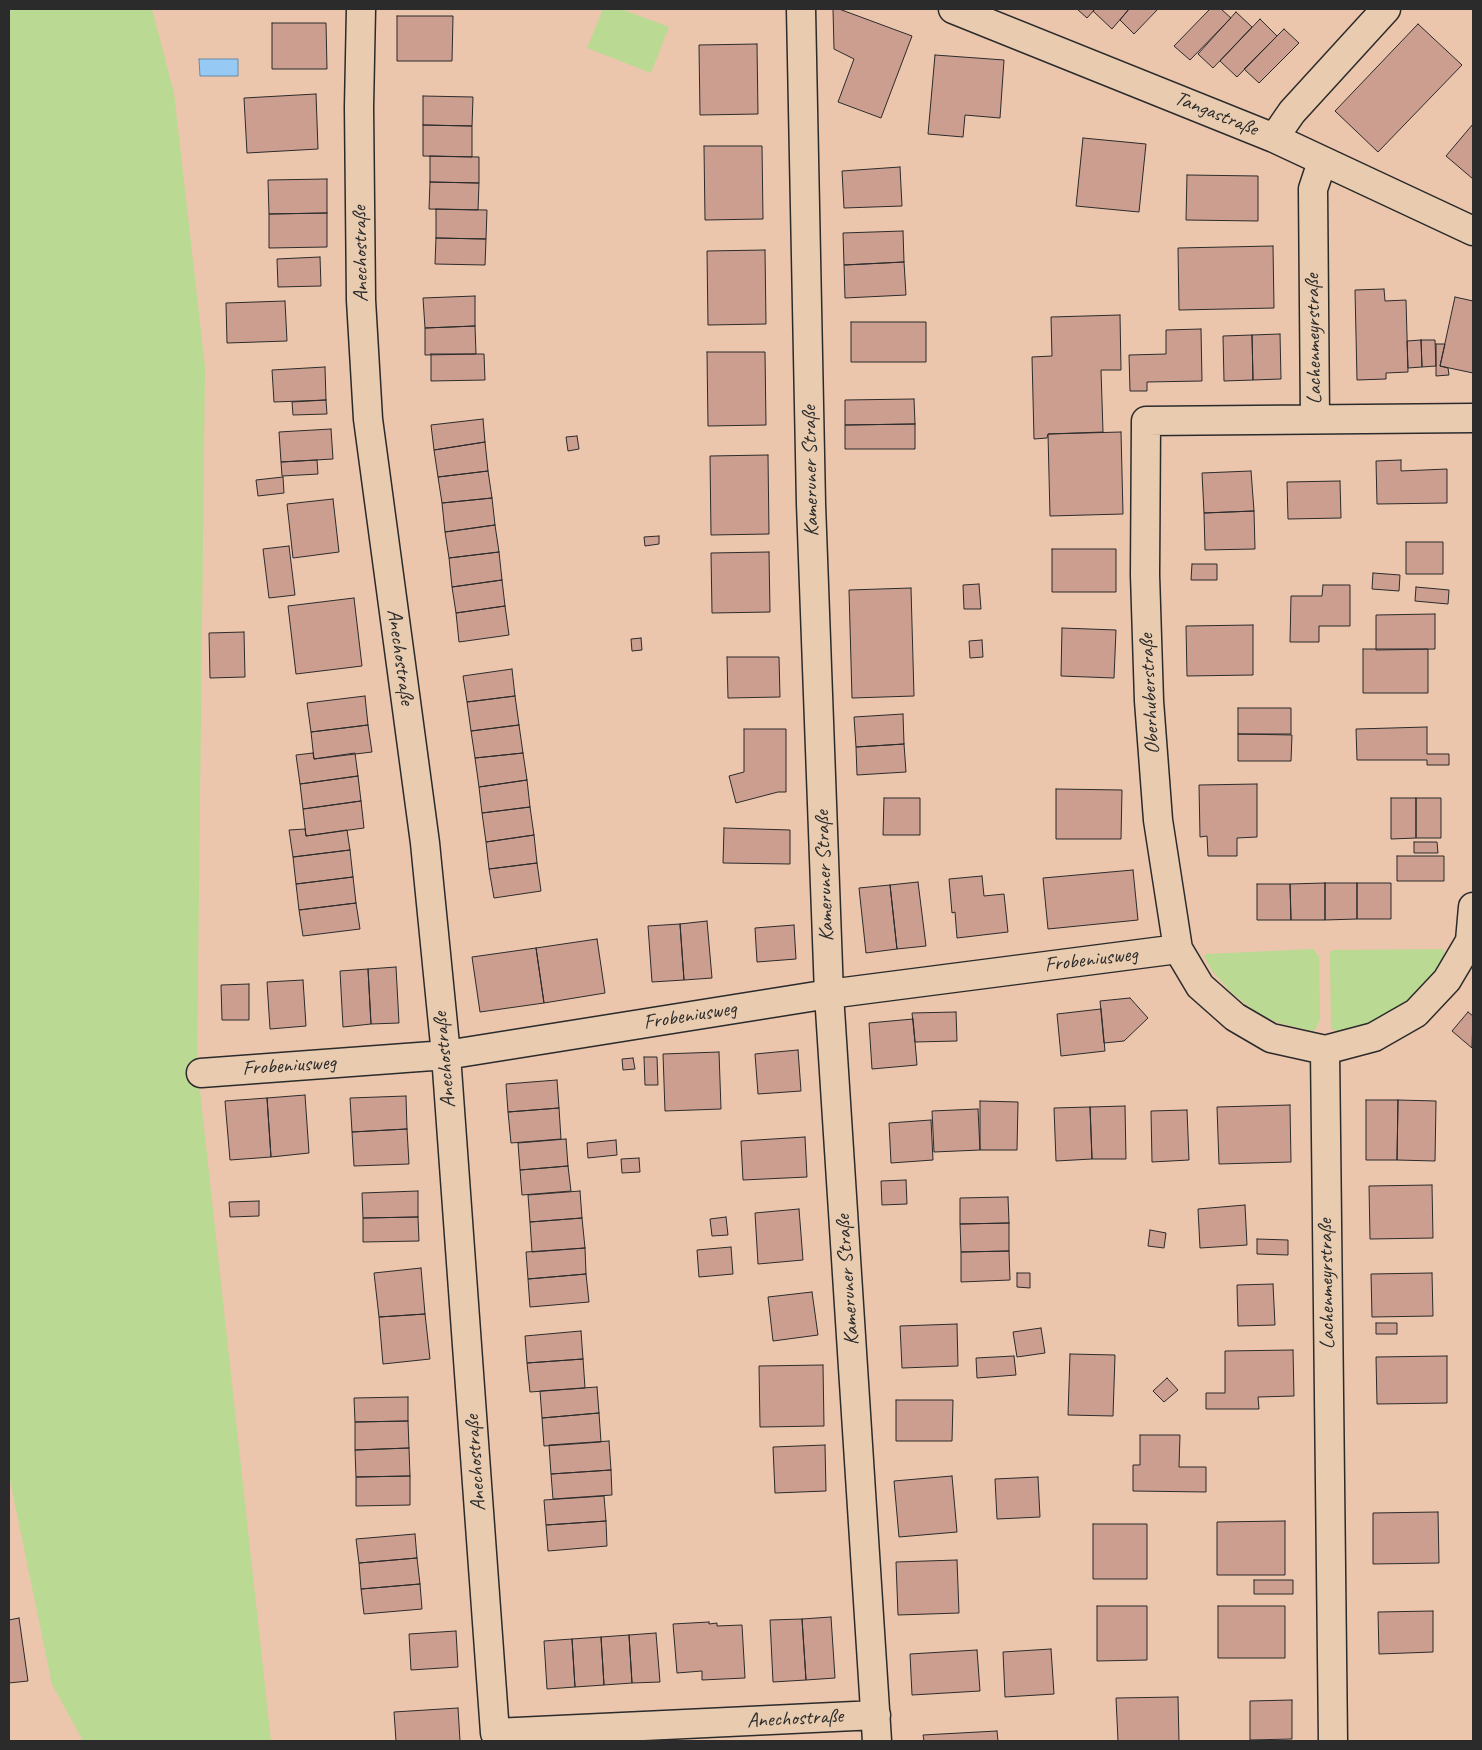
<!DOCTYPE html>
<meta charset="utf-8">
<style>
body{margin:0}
#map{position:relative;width:1482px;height:1750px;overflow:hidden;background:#ebc6ad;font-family:Caveat,sans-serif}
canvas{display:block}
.frame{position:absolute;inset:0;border:10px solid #2b2b2b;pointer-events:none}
</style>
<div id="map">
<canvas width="1482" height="1750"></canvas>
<div class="frame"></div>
</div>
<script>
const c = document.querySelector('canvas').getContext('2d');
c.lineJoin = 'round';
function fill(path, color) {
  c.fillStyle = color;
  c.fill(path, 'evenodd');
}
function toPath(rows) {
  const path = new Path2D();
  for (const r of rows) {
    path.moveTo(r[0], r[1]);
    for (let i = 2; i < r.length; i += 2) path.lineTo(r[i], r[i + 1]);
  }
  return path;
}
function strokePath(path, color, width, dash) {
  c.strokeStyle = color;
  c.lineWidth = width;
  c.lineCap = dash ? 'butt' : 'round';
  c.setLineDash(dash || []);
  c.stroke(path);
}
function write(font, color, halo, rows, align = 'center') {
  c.font = font + ' Caveat,sans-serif';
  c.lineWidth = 4;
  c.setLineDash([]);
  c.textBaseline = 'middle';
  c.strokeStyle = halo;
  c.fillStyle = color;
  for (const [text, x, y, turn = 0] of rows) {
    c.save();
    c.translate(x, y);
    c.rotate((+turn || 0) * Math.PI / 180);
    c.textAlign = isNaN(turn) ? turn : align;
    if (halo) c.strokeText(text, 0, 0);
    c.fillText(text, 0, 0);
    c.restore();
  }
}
fill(toPath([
 [9,9,152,9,174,93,205,367,197,1063,271,1741,83,1741,52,1684,9,1476],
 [603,9,621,9,669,27,651,73,587,48],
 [1313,949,1319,956,1320,1020,1315,1030,1312,1031,1279,1023,1257,1013,1232,993,1212,971,1204,956,1206,954],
 [1443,949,1445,954,1436,971,1416,995,1389,1014,1377,1022,1352,1029,1335,1031,1331,1028,1330,953,1332,950]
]), '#bad992');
const water = toPath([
 [199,59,238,59,238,76,200,76,199,59]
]);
fill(water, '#96caf4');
strokePath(water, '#6b8aa4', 1);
const building = toPath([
 [833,9,839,9,912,36,881,118,838,102,854,59,834,49,833,9],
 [1077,9,1095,9,1087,18,1077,9],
 [1095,9,1129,9,1112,29,1093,11,1095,9],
 [1129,9,1158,9,1134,34,1120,20,1129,9],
 [1210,9,1221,9,1231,18,1190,60,1174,46,1210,9],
 [1236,12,1252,27,1213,68,1198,54,1236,12],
 [397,16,453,16,452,61,397,61,397,16],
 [1260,19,1277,36,1237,77,1220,61,1260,19],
 [272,23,326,23,327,69,272,69,272,23],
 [1418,24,1462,65,1378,152,1335,111,1418,24],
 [1284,29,1299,43,1259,83,1244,69,1284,29],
 [757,44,758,114,700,115,699,45,757,44],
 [935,55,1004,60,1000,118,965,115,963,137,928,134,935,55],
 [316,94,318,149,247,153,244,98,316,94],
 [423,96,473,97,472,126,423,125,423,96],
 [1473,124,1473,179,1446,156,1473,124],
 [423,125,472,126,472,157,423,156,423,125],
 [1083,138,1146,144,1139,212,1076,206,1083,138],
 [704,146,762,146,763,219,705,220,704,146],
 [430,156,479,157,479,183,430,182,430,156],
 [900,167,902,206,844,208,842,171,900,167],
 [1187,175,1258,176,1258,221,1186,220,1187,175],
 [327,179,327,213,269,214,268,180,327,179],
 [430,182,479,183,478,210,429,209,430,182],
 [436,209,487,210,486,239,436,238,436,209],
 [327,213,327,247,269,248,269,214,327,213],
 [903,231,904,262,844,265,843,233,903,231],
 [436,238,486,239,485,265,435,264,436,238],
 [1273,246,1274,308,1179,310,1178,248,1273,246],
 [765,250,766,324,708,325,707,251,765,250],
 [320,257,321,286,278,287,277,259,320,257],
 [904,262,906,295,845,298,844,265,904,262],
 [1384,289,1385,301,1406,300,1408,372,1386,373,1386,379,1357,380,1355,290,1384,289],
 [475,296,475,326,425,328,423,298,475,296],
 [1455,297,1473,301,1473,373,1440,366,1455,297],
 [285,301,287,341,227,343,226,303,285,301],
 [1120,315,1121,370,1101,370,1103,432,1048,434,1047,438,1034,439,1032,357,1052,356,1051,317,1120,315],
 [851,322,926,322,926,362,851,362,851,322],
 [475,326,476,354,425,355,425,328,475,326],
 [1201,329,1202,381,1147,382,1147,391,1130,391,1129,355,1166,354,1166,330,1201,329],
 [1280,334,1281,379,1253,380,1252,335,1280,334],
 [1252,335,1253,380,1224,381,1223,336,1252,335],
 [1421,340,1435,340,1436,366,1422,367,1421,340],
 [1421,340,1422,367,1408,368,1407,341,1421,340],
 [1436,344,1445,344,1440,366,1448,368,1449,375,1436,376,1436,344],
 [707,352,765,352,766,425,708,426,707,352],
 [431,354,484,354,485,380,431,381,431,354],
 [325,367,326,400,274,402,272,370,325,367],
 [914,399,915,424,845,425,845,400,914,399],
 [326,400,327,414,293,415,292,402,326,400],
 [483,419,485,442,434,450,431,425,483,419],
 [915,424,915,449,845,449,845,425,915,424],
 [331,429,333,459,281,462,279,432,331,429],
 [1121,432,1123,514,1050,516,1048,434,1121,432],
 [577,436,579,449,568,451,566,437,577,436],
 [485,442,488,471,438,477,434,450,485,442],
 [768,455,769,534,711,535,710,456,768,455],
 [317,460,318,474,282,476,281,462,317,460],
 [1401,460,1401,471,1447,469,1447,503,1377,504,1376,461,1401,460],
 [488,471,492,498,442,503,438,477,488,471],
 [1251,471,1254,511,1204,513,1202,473,1251,471],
 [283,477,284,493,258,496,256,480,283,477],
 [1340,481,1341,518,1288,519,1287,482,1340,481],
 [492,498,495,525,445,532,442,503,492,498],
 [333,499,339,552,293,558,287,504,333,499],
 [1254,511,1255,549,1205,550,1204,513,1254,511],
 [495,525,499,552,449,558,445,532,495,525],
 [659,536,659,544,645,546,644,537,659,536],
 [1406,542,1443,542,1443,574,1406,574,1406,542],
 [289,546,295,595,269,598,263,549,289,546],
 [1052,549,1116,549,1116,592,1052,592,1052,549],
 [499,552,502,580,452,587,449,558,499,552],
 [769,552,770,612,712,613,711,553,769,552],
 [1192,564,1217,564,1217,580,1191,580,1192,564],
 [1373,573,1400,575,1399,591,1372,589,1373,573],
 [502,580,505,606,456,613,452,587,502,580],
 [979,584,981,609,964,609,963,585,979,584],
 [1323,585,1350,585,1350,626,1319,626,1319,642,1290,642,1291,596,1322,596,1323,585],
 [1416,587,1449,590,1448,604,1415,601,1416,587],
 [911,588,914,696,852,698,849,590,911,588],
 [354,598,362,666,296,674,288,606,354,598],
 [505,606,509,635,459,642,456,613,505,606],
 [1435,614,1435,649,1376,650,1376,615,1435,614],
 [1253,625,1253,675,1187,676,1186,626,1253,625],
 [1062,628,1116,630,1114,678,1061,676,1062,628],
 [244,632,245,677,210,678,209,633,244,632],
 [641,638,642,650,632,651,631,639,641,638],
 [982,640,983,657,970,658,969,641,982,640],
 [1363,649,1428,649,1428,693,1363,693,1363,649],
 [727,657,779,657,780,697,728,698,727,657],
 [512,669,515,696,467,702,463,676,512,669],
 [365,696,368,725,311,732,307,703,365,696],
 [515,696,519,725,471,731,467,702,515,696],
 [1238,708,1291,708,1291,734,1238,734,1238,708],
 [903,714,904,744,856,747,854,717,903,714],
 [368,725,372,752,314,759,311,732,368,725],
 [519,725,523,753,475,758,471,731,519,725],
 [1427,727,1427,754,1449,754,1449,765,1427,765,1427,760,1357,760,1356,729,1427,727],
 [744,729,786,729,786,792,778,792,736,803,729,776,744,772,744,729],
 [1238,734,1292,735,1291,761,1238,761,1238,734],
 [904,744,906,772,857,775,856,747,904,744],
 [313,753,314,759,355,753,358,776,300,784,296,755,313,753],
 [523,753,527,780,479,787,475,758,523,753],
 [358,776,361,801,303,809,300,784,358,776],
 [527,780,530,807,482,813,479,787,527,780],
 [1257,784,1257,837,1237,838,1237,856,1208,856,1207,836,1200,837,1199,785,1257,784],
 [1056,789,1122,790,1121,839,1056,839,1056,789],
 [884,798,920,798,920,835,883,835,884,798],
 [1391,798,1416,798,1416,838,1391,839,1391,798],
 [1416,798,1441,798,1441,838,1416,838,1416,798],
 [361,801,364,828,306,836,303,809,361,801],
 [530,807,534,835,486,842,482,813,530,807],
 [724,828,790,830,790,864,723,863,724,828],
 [305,829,306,836,347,830,350,850,293,857,289,830,305,829],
 [534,835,537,863,489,869,486,842,534,835],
 [1414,842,1437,842,1438,853,1414,853,1414,842],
 [350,850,353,877,296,884,293,857,350,850],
 [1397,856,1444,856,1444,881,1397,881,1397,856],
 [537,863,541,891,494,898,489,869,537,863],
 [1133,870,1138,920,1048,929,1043,878,1133,870],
 [982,876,984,896,1004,894,1008,932,957,938,955,912,952,913,949,879,982,876],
 [353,877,356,903,299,910,296,884,353,877],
 [918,882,926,946,897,949,890,885,918,882],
 [1325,883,1357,883,1357,919,1325,920,1325,883],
 [1325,883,1325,920,1291,920,1290,884,1325,883],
 [1357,883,1391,883,1391,919,1357,919,1357,883],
 [1257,884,1290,884,1291,920,1257,920,1257,884],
 [890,885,897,949,866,953,859,888,890,885],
 [356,903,360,929,303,936,299,910,356,903],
 [707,921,712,978,684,980,680,924,707,921],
 [680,924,684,980,652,982,648,926,680,924],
 [794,925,796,959,757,962,755,928,794,925],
 [597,939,605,993,544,1003,536,948,597,939],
 [536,948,544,1003,480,1012,472,957,536,948],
 [396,967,399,1023,371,1024,368,969,396,967],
 [368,969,371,1024,343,1027,340,971,368,969],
 [303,980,306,1026,270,1029,267,982,303,980],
 [249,984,249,1020,222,1020,221,985,249,984],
 [1130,998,1148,1018,1124,1041,1104,1043,1100,1001,1130,998],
 [1101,1009,1105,1051,1061,1056,1057,1014,1101,1009],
 [956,1012,957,1041,915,1042,912,1013,956,1012],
 [1468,1012,1473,1016,1472,1048,1452,1031,1468,1012],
 [913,1019,917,1065,872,1069,869,1023,913,1019],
 [798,1050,801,1091,758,1094,755,1054,798,1050],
 [719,1052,721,1109,665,1111,663,1054,719,1052],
 [644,1057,657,1057,658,1085,645,1085,644,1057],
 [633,1058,635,1069,623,1070,622,1059,633,1058],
 [557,1080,559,1108,508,1112,506,1084,557,1080],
 [305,1095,309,1153,271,1157,267,1098,305,1095],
 [406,1096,407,1129,352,1132,350,1098,406,1096],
 [267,1098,271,1157,230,1160,225,1101,267,1098],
 [1366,1100,1398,1100,1397,1160,1366,1160,1366,1100],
 [1398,1100,1436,1101,1435,1161,1397,1160,1398,1100],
 [980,1101,1018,1102,1017,1150,980,1150,980,1101],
 [1290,1105,1291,1162,1219,1164,1217,1107,1290,1105],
 [1125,1106,1126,1159,1092,1159,1090,1107,1125,1106],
 [1090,1107,1092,1159,1056,1161,1054,1108,1090,1107],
 [559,1108,561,1139,511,1143,508,1112,559,1108],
 [978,1109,980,1150,934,1152,932,1111,978,1109],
 [1187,1110,1189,1160,1152,1162,1151,1111,1187,1110],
 [931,1120,933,1160,891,1163,889,1123,931,1120],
 [407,1129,409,1164,354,1166,352,1132,407,1129],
 [805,1137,807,1177,743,1180,741,1141,805,1137],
 [566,1139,568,1166,520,1170,518,1143,566,1139],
 [616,1140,617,1155,588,1158,587,1143,616,1140],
 [639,1158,640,1172,622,1173,621,1159,639,1158],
 [568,1166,571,1191,522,1195,520,1170,568,1166],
 [906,1180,907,1204,882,1205,881,1181,906,1180],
 [1432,1185,1433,1238,1370,1239,1369,1186,1432,1185],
 [418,1191,418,1217,363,1218,362,1193,418,1191],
 [580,1191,582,1218,530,1222,528,1195,580,1191],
 [1008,1197,1009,1223,960,1224,960,1198,1008,1197],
 [259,1201,259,1216,230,1217,229,1202,259,1201],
 [1245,1205,1247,1245,1200,1248,1198,1209,1245,1205],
 [799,1209,803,1260,758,1264,755,1213,799,1209],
 [418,1217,419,1241,363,1242,363,1218,418,1217],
 [726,1217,728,1235,712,1236,710,1219,726,1217],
 [582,1218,585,1248,532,1252,530,1222,582,1218],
 [1009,1223,1009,1251,961,1252,960,1224,1009,1223],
 [1150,1230,1166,1233,1164,1248,1148,1246,1150,1230],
 [1257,1239,1288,1240,1288,1255,1257,1254,1257,1239],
 [731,1247,733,1274,699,1277,697,1250,731,1247],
 [585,1248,586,1274,528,1279,526,1252,585,1248],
 [1009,1251,1010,1280,961,1282,961,1252,1009,1251],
 [421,1268,425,1314,379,1317,374,1273,421,1268],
 [1017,1273,1030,1273,1030,1288,1017,1287,1017,1273],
 [1432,1273,1433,1316,1372,1317,1371,1274,1432,1273],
 [586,1274,589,1302,530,1307,528,1279,586,1274],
 [1273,1284,1275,1325,1238,1326,1237,1285,1273,1284],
 [812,1292,818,1335,773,1341,768,1297,812,1292],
 [425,1314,430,1359,383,1364,379,1317,425,1314],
 [1376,1323,1397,1323,1397,1334,1376,1334,1376,1323],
 [957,1324,958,1366,902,1368,900,1326,957,1324],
 [1041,1328,1045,1353,1017,1357,1013,1332,1041,1328],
 [581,1331,583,1359,527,1363,525,1336,581,1331],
 [1293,1350,1294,1396,1258,1397,1259,1409,1206,1409,1206,1393,1225,1393,1225,1351,1293,1350],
 [1070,1354,1115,1355,1113,1416,1068,1415,1070,1354],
 [1014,1356,1016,1375,977,1378,976,1358,1014,1356],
 [1447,1356,1447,1403,1377,1404,1376,1357,1447,1356],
 [583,1359,585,1388,530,1392,527,1363,583,1359],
 [823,1365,824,1426,760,1427,759,1366,823,1365],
 [1167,1378,1178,1390,1164,1402,1153,1391,1167,1378],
 [597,1387,599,1413,542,1418,540,1391,597,1387],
 [408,1397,408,1421,355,1422,354,1398,408,1397],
 [896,1400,953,1400,952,1441,896,1441,896,1400],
 [599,1413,601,1442,544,1446,542,1418,599,1413],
 [408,1421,409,1448,355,1450,355,1422,408,1421],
 [1140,1435,1180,1435,1179,1467,1206,1467,1206,1492,1133,1491,1133,1465,1140,1465,1140,1435],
 [609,1441,611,1470,551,1474,549,1445,609,1441],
 [825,1445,826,1491,775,1493,773,1447,825,1445],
 [409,1448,410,1476,356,1477,355,1450,409,1448],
 [611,1470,612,1495,553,1499,551,1474,611,1470],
 [410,1476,410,1505,356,1506,356,1477,410,1476],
 [952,1476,957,1532,899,1537,894,1481,952,1476],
 [1038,1477,1040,1517,997,1519,995,1479,1038,1477],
 [604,1496,606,1521,546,1525,544,1500,604,1496],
 [1438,1512,1439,1563,1373,1564,1373,1513,1438,1512],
 [606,1521,607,1546,548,1551,546,1525,606,1521],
 [1285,1521,1285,1575,1217,1575,1217,1522,1285,1521],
 [1093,1524,1147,1524,1147,1579,1093,1579,1093,1524],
 [415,1534,417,1558,359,1563,356,1539,415,1534],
 [417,1558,420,1584,361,1589,359,1563,417,1558],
 [957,1560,959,1613,898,1615,896,1562,957,1560],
 [1254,1580,1293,1580,1293,1594,1254,1594,1254,1580],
 [420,1584,422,1609,364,1614,361,1589,420,1584],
 [1097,1606,1147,1606,1147,1660,1097,1661,1097,1606],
 [1218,1606,1285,1606,1285,1658,1218,1658,1218,1606],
 [1433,1611,1433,1652,1379,1654,1378,1612,1433,1611],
 [831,1617,835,1678,806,1680,802,1619,831,1617],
 [19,1618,28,1681,9,1683,9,1620,19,1618],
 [802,1619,806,1680,773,1682,770,1620,802,1619],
 [709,1622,709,1624,717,1623,717,1626,742,1625,745,1678,702,1680,702,1671,677,1673,673,1624,709,1622],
 [456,1631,458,1667,411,1670,409,1634,456,1631],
 [656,1633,660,1682,632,1683,629,1635,656,1633],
 [629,1635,632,1683,604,1685,601,1637,629,1635],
 [601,1637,604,1685,575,1687,572,1639,601,1637],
 [572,1639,575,1687,547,1689,544,1641,572,1639],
 [1051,1649,1054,1694,1005,1697,1003,1652,1051,1649],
 [977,1650,980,1691,912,1695,910,1654,977,1650],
 [1178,1697,1179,1741,1118,1741,1116,1698,1178,1697],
 [1292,1700,1292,1739,1250,1740,1250,1701,1292,1700],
 [458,1708,460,1741,396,1741,394,1712,458,1708],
 [997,1731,998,1741,924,1741,923,1735,997,1731]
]);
fill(building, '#cc9e8f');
strokePath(building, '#2b2b2b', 1);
const street = toPath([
 [361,9,359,107,361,300,368,419,425,843,446,1055,495,1733,876,1715],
 [801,9,811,504,829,994,877,1741],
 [953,9,1274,138,1473,231],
 [1274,138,1292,112,1386,9],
 [1473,418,1146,421,1145,575,1149,701,1158,820,1178,949,1200,986,1235,1017,1271,1038,1325,1050,1374,1037,1416,1013,1447,980,1470,941,1473,907],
 [1315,419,1313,189,1322,162],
 [1325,1050,1333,1741],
 [201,1073,446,1055,829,994,1178,949]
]);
strokePath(street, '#2b2b2b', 31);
strokePath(street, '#e9ccb0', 28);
write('21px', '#2b2b2b', '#e9ccb0', [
 ["Tangastraße",1216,114,22],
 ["Anechostraße",361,254,-91],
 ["Lachenmeyrstraße",1314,339,-91],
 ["Kameruner Straße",811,471,-91],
 ["Anechostraße",400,657,82],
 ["Oberhuberstraße",1150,694,-93],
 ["Kameruner Straße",825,876,-92],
 ["Frobeniusweg",1091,960,-7],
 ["Frobeniusweg",690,1016,-9],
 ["Anechostraße",445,1060,-95],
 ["Frobeniusweg",289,1066,-4],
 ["Kameruner Straße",848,1280,-94],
 ["Lachenmeyrstraße",1327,1284,-91],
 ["Anechostraße",476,1463,-94],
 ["Anechostraße",795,1719,-3]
]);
</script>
